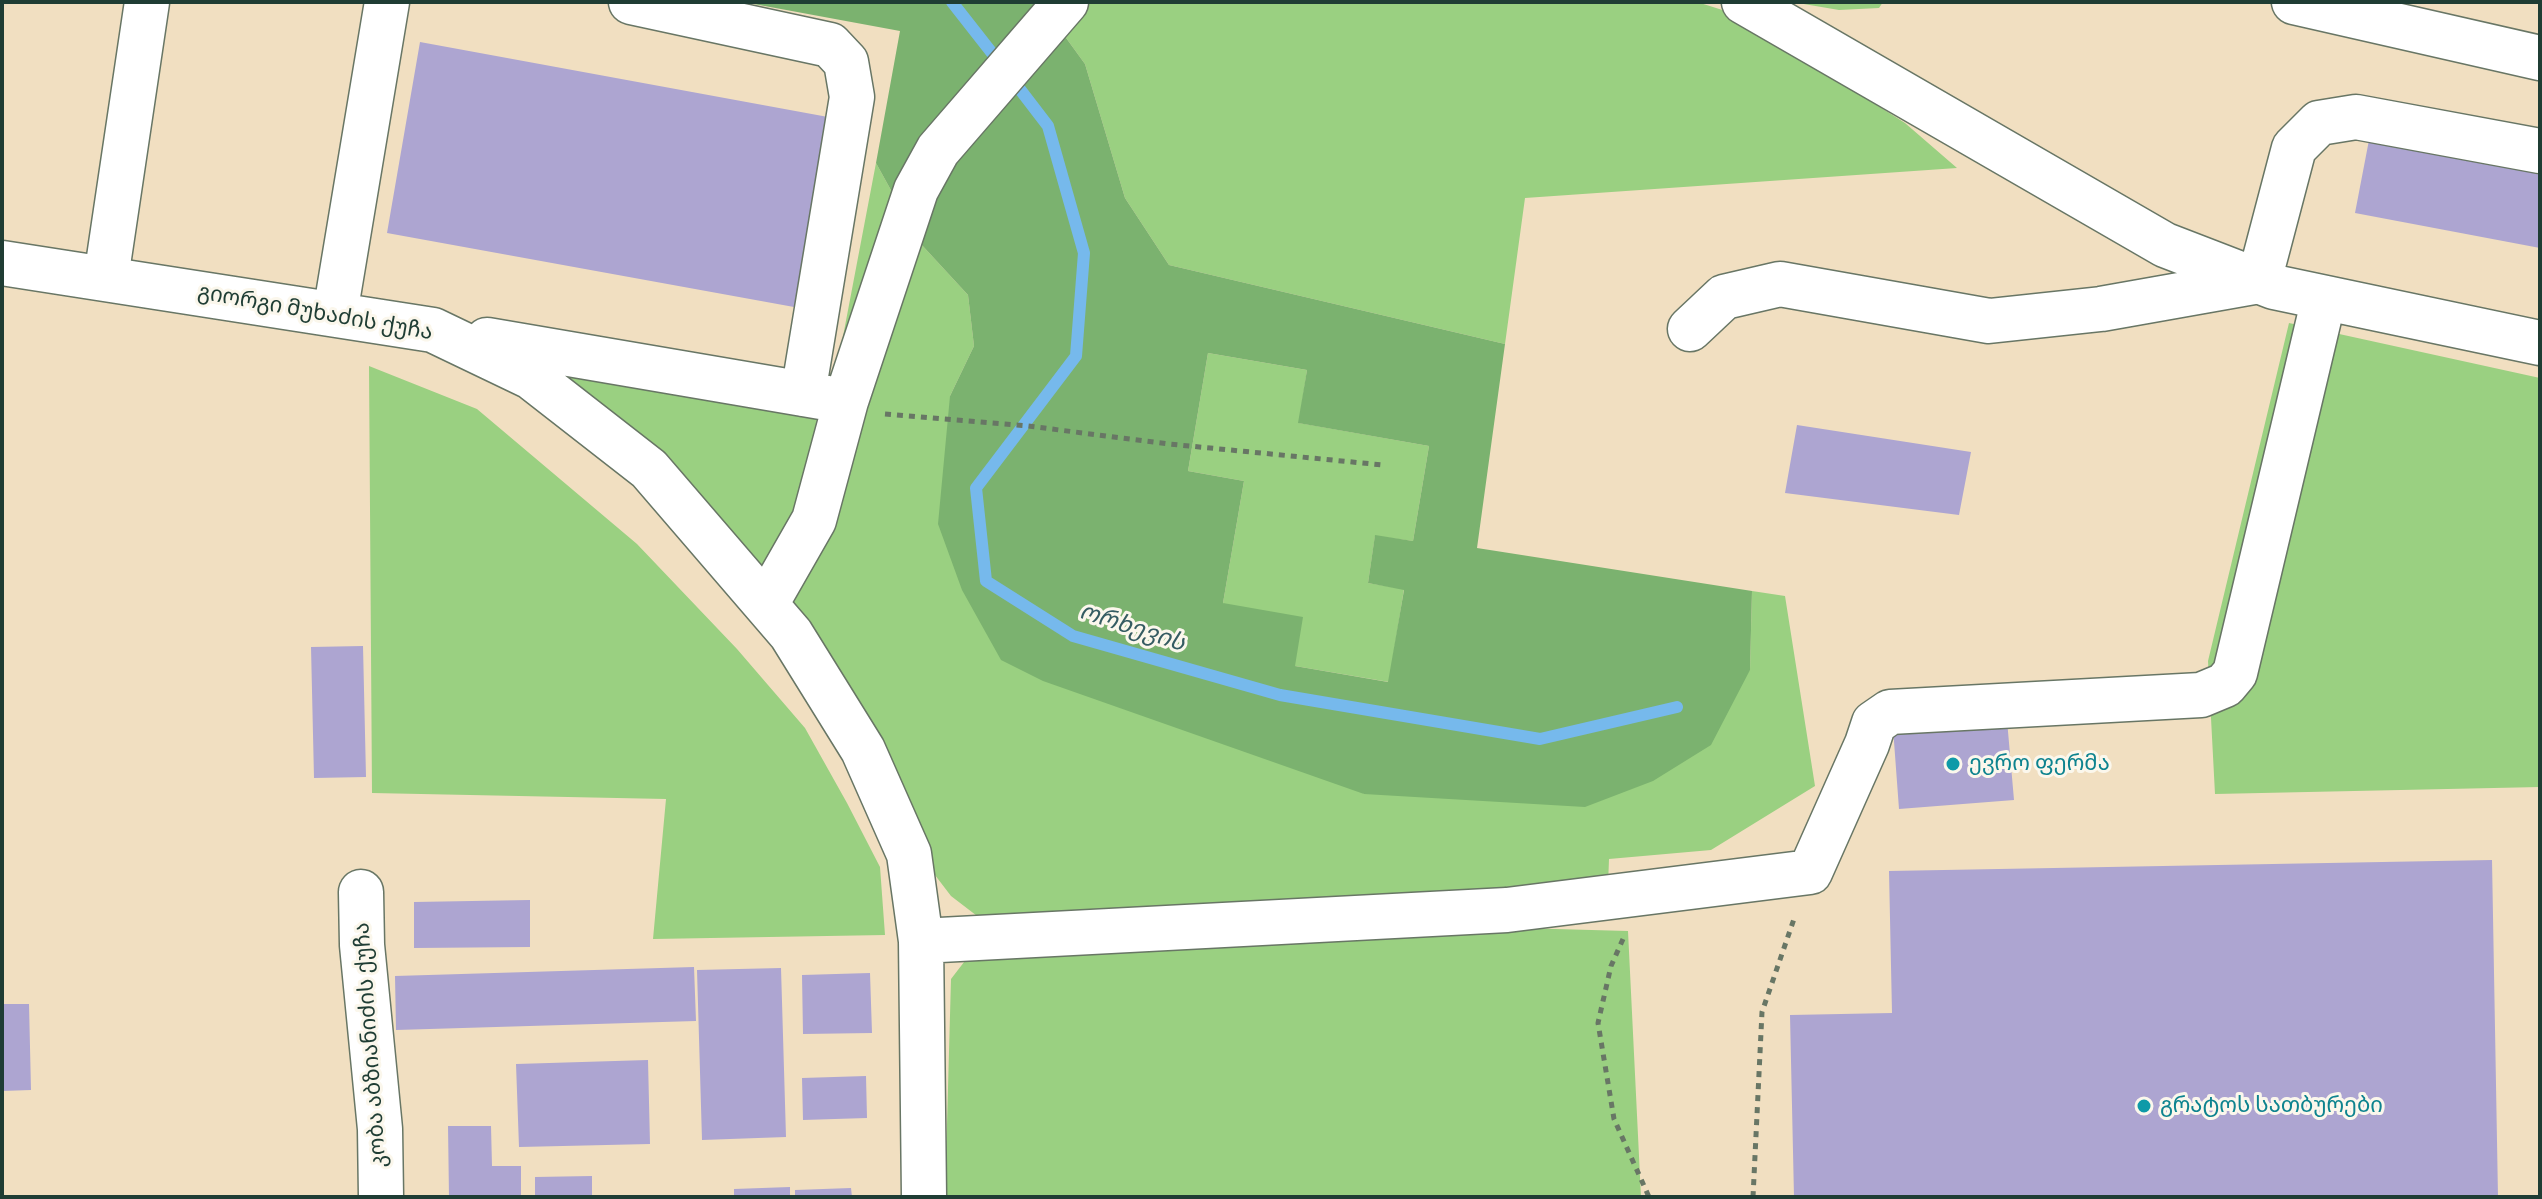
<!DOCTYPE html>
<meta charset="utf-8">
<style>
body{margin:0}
#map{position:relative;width:2542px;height:1199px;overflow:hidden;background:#f1dfc1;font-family:"Patrick Hand",sans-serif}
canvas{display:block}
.frame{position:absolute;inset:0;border:4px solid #1f3d34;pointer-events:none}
</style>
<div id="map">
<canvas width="2542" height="1199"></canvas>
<div class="frame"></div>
</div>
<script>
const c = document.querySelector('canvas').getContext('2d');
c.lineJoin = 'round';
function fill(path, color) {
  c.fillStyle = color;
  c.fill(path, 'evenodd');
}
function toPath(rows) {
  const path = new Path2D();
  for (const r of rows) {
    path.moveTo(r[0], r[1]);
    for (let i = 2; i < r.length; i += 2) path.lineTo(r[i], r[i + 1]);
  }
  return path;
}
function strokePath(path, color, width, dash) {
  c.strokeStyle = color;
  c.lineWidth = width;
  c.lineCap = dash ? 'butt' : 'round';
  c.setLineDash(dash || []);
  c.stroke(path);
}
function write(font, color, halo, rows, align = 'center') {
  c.font = font + ' "Patrick Hand","Noto Sans Georgian",sans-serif';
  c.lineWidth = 6;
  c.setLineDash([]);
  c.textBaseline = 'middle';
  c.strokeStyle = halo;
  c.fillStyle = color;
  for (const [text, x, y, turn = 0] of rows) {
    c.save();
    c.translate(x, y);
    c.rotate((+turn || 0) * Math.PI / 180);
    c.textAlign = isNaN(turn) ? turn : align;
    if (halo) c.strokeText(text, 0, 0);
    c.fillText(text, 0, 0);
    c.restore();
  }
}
fill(toPath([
 [1040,2,1697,2,1732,13,1905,123,1957,168,1525,198,1505,344,1169,265,1125,198,1085,64],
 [1792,2,1883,2,1879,8,1839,10],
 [876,163,920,243,968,295,974,346,950,396,1364,794,1750,670,1752,591,1785,596,1815,786,1711,850,1609,859,1608,886,981,919,951,896,925,862,833,660,670,458,522,355,829,410],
 [2289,323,2540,378,2540,787,2215,794,2208,661],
 [1208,353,1307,370,1299,423,1429,446,1413,541,1375,536,1368,583,1404,589,1389,682,1295,666,1223,603,1244,481,1188,471],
 [369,366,477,409,637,544,737,649,805,728,847,803,880,867,885,935,653,939,666,799,372,793],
 [1518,928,1628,931,1641,1197,945,1197,951,979,971,953]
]), '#9ad081');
fill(toPath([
 [743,2,1040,2,1085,64,1125,198,1169,265,1505,344,1477,548,1752,591,1750,670,1711,745,1653,781,1585,807,1364,794,1043,681,1001,660,962,590,938,524,950,396,974,346,968,295,920,243,876,163,900,31],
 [1208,353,1307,370,1298,423,1429,446,1413,541,1375,535,1368,583,1404,590,1388,682,1295,666,1303,617,1223,603,1244,481,1188,471]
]), '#7bb26f');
strokePath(toPath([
 [952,2,999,62],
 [1012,79,1048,126,1084,253,1076,356,976,488,986,581,1073,636,1280,695,1540,739,1677,707]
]), '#76b9ec', 12);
fill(toPath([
 [420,42,828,117,794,307,387,233],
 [2369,140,2540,172,2540,248,2355,213],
 [1797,425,1971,452,1959,515,1785,493],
 [363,646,366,777,314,778,311,647],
 [2007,720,2014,800,1899,809,1893,728],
 [2492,860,2498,1197,1794,1197,1790,1015,1892,1013,1889,871],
 [530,900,530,947,414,948,414,902],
 [694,967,696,1021,396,1030,395,976],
 [781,968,786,1137,702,1140,697,970],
 [870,973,872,1033,803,1034,802,975],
 [2,1004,29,1004,31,1090,2,1091],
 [648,1060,650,1144,519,1147,516,1064],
 [866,1076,867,1118,803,1120,802,1078],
 [448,1126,491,1126,492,1166,521,1166,521,1197,449,1197],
 [592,1176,592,1197,535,1197,535,1177],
 [790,1187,790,1197,734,1197,734,1189],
 [851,1188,852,1197,795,1197,795,1190]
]), '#ada5d1');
const minor = toPath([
 [631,2,830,45,846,62,852,97,803,394],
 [1744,2,2165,245,2274,287,2540,343],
 [2294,2,2540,58],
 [2,263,433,330,531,377,649,469,791,634,863,750,909,854,921,941,924,1197],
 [106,278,147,2],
 [335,314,387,2],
 [1690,329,1724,297,1780,284,1989,321,2101,309,2259,281,2294,148,2319,123,2356,117,2540,151],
 [487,340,833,399],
 [766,604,814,520,846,401,916,190,938,150,1066,2],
 [361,892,362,945,380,1129,381,1197],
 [921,941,1507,910,1810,872,1867,744,1874,723,1890,712,2201,695,2225,685,2235,673,2324,298]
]);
strokePath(minor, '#687665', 47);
strokePath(toPath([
 [885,414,1028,426,1169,444,1383,465],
 [1623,939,1611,966,1598,1023,1614,1119,1649,1197],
 [1753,1197,1762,1012,1795,916]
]), '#687665', 5, [6, 6]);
strokePath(minor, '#fff', 44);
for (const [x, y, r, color] of [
 [1953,764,8,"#0f9aa8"],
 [2144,1106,8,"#0f9aa8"]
]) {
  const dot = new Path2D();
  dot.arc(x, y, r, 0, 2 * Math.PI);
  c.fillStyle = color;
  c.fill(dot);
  strokePath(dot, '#fbf7ec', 3);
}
write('22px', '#1f3d34', '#fbf7ec', [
 ["გიორგი მუხაძის ქუჩა",315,313,10],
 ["კობა აბზიანიძის ქუჩა",371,1045,-94]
]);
write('22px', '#0d838f', '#fbf7ec', [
 ["ევრო ფერმა",1969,764],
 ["გრატოს სათბურები",2160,1106]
], 'left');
write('italic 24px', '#355c62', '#fbf7ec', [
 ["ორხევის",1132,628,18]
]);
</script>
